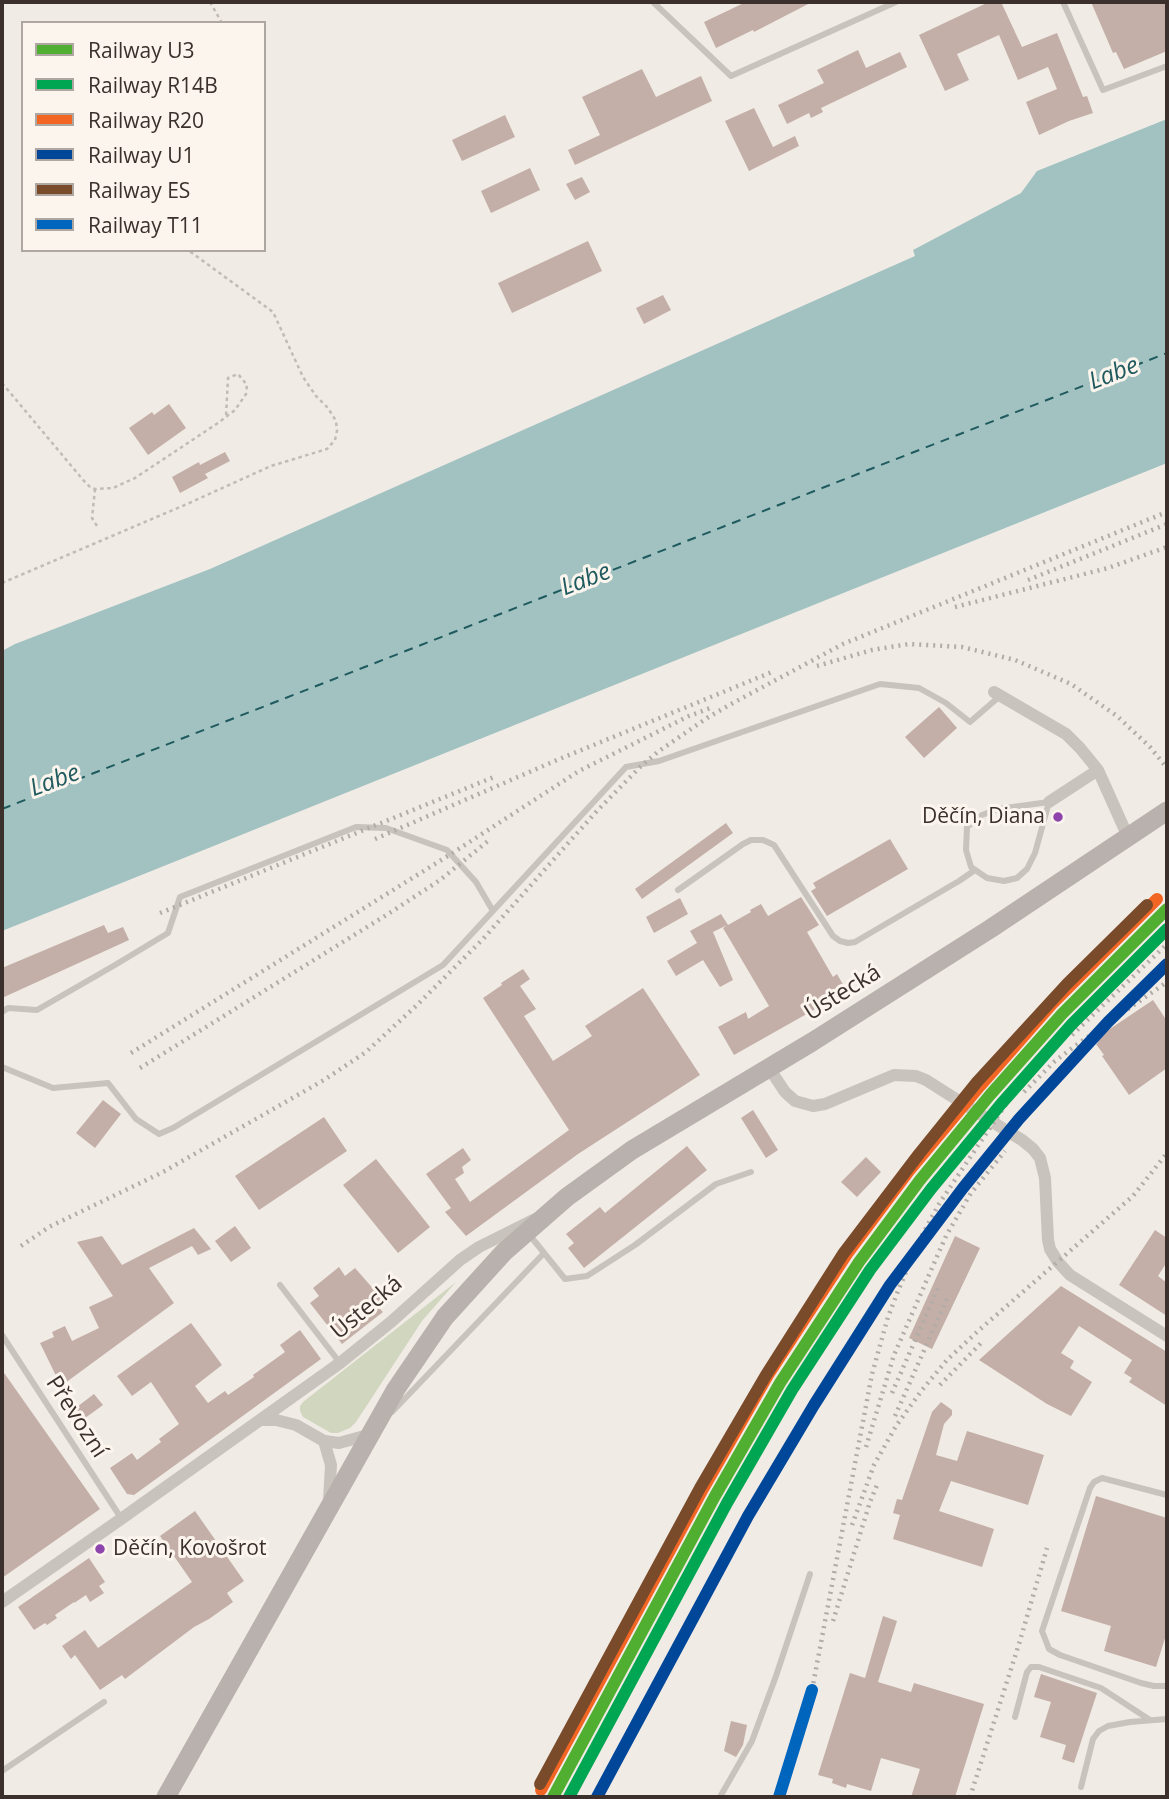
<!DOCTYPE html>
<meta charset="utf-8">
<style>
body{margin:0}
#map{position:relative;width:1169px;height:1799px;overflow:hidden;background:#f0ebe5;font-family:"Open Sans",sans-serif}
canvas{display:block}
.frame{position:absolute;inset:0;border:4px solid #3b302b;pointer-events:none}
.legend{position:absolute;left:21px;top:21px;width:245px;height:231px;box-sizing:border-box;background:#fbf5ee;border:2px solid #aea6a0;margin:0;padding:9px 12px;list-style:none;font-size:21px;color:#3b302b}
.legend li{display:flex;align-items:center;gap:14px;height:35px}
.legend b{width:35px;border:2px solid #aea6a0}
</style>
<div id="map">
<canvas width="1169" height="1799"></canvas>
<div class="frame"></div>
<ul class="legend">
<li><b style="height:9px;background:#50af30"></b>Railway U3</li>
<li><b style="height:9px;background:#00a651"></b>Railway R14B</li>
<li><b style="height:9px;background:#f26522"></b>Railway R20</li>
<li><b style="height:9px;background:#00479a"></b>Railway U1</li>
<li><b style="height:9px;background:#7a4b2a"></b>Railway ES</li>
<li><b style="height:9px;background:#0065bd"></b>Railway T11</li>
</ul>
</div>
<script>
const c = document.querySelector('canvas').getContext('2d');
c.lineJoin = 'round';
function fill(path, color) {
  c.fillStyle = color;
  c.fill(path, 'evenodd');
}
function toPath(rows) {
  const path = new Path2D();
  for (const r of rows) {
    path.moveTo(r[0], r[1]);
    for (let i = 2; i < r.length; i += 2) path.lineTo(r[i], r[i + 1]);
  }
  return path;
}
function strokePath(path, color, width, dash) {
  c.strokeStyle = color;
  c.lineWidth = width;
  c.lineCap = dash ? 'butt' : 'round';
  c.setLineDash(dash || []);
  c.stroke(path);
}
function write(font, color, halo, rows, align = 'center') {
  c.font = font + ' "Open Sans",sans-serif';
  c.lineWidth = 6;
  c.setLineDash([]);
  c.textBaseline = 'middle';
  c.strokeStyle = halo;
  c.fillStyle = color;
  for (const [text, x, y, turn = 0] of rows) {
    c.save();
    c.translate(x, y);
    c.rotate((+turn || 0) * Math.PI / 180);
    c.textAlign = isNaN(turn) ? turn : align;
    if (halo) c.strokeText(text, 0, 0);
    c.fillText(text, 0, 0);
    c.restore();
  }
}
fill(toPath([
 [456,1282,422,1321,356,1422,350,1428,338,1433,331,1433,303,1417,300,1411,300,1406,303,1402]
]), '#d1d6bf');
fill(toPath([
 [1167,119,1167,463,2,931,2,651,15,644,210,569,915,256,913,250,1021,193,1037,171]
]), '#a1c2c1');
strokePath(toPath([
 [2,809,1167,353]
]), '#1f5a5e', 2, [9, 7]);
fill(toPath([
 [746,2,812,2,754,32,753,30,716,48,704,22],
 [989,2,1001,2,1022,47,1057,33,1083,97,1087,96,1093,113,1069,121,1039,135,1026,102,1057,89,1048,67,1018,80,999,35,957,54,969,80,945,91,919,35],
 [1091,2,1167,2,1167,51,1124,69,1116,52,1113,53],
 [858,50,866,68,900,52,907,67,821,108,823,112,811,118,809,113,787,124,778,105,824,83,817,70],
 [642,69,656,97,701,76,712,101,575,165,568,150,600,135,582,97],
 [754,108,773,147,795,136,799,146,749,171,725,121],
 [505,115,515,137,462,161,452,140],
 [530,168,540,190,491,213,481,191],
 [582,177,590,192,575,200,566,184],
 [588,241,602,271,512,313,498,283],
 [663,295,671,310,644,324,636,308],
 [169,404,186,428,148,455,129,428,152,412,154,415],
 [225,452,230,461,205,474,208,478,180,493,172,477,199,462,200,465],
 [939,707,957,728,924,758,905,737],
 [726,823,733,833,642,899,635,889],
 [890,839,908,869,827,916,811,891,816,888,813,883],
 [801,897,819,925,807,932,833,977,837,974,845,988,841,991,842,994,734,1055,718,1027,746,1012,748,1019,769,1006,723,928,727,925,713,932,733,980,720,987,703,960,676,976,667,961,697,943,690,931,721,914,728,925,751,912,750,910,761,904,768,916],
 [680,898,688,914,654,933,646,917],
 [104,925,108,933,123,927,129,940,2,998,2,968],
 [523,969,530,979,520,986,536,1009,524,1016,553,1061,592,1036,585,1026,643,988,700,1075,578,1154,466,1236,445,1212,451,1208,426,1174,463,1148,471,1160,462,1167,464,1173,455,1179,470,1202,569,1130,483,998,502,985,501,983],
 [1153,1000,1167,1021,1167,1068,1129,1095,1102,1056,1104,1055,1096,1044,1098,1043,1095,1039],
 [103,1100,121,1114,95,1148,76,1133],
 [753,1110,778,1150,766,1158,741,1118],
 [324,1117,347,1151,259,1210,235,1176],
 [687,1146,707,1170,584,1268,568,1248,574,1243,566,1234,600,1207,605,1213],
 [866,1157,881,1172,857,1197,841,1182],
 [376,1159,430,1227,398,1253,343,1185],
 [235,1226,251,1248,231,1262,215,1241],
 [194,1228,211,1249,198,1255,192,1246,149,1268,174,1303,61,1386,40,1343,54,1337,52,1332,65,1326,72,1341,99,1328,89,1307,113,1296,77,1242,102,1236,122,1265],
 [1155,1230,1167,1238,1167,1262,1158,1276,1167,1283,1167,1316,1119,1285],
 [955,1236,980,1248,932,1349,909,1338],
 [339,1267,345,1276,355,1268,384,1301,377,1306,383,1312,342,1344,310,1303,319,1296,313,1288],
 [1061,1286,1167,1352,1167,1406,1129,1382,1132,1378,1124,1373,1132,1360,1079,1326,1061,1353,1074,1361,1070,1368,1092,1382,1071,1416,1047,1404,979,1360],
 [191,1323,222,1365,195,1386,208,1403,225,1391,228,1395,254,1377,253,1375,285,1352,280,1345,300,1330,321,1359,134,1495,127,1494,110,1468,132,1453,137,1460,161,1442,159,1439,179,1424,151,1382,132,1396,117,1376],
 [2,1370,100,1509,2,1578],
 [94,1394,103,1405,81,1421,73,1410],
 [941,1402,952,1410,952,1415,944,1424,936,1455,957,1461,967,1431,1044,1455,1028,1505,951,1481,939,1511,994,1529,982,1567,893,1539,900,1515,893,1513,897,1499,902,1500,932,1412],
 [1096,1496,1167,1518,1167,1632,1156,1667,1104,1651,1111,1626,1061,1611],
 [195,1511,244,1581,227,1593,233,1602,209,1619,194,1627,125,1679,122,1675,100,1690,75,1655,71,1659,62,1646,85,1630,98,1648,192,1582,160,1536],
 [89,1558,105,1582,99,1586,104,1593,90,1602,86,1595,74,1603,74,1602,55,1615,57,1618,47,1625,45,1623,34,1630,18,1607],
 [883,1616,897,1621,878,1682,911,1692,914,1683,984,1704,955,1797,911,1797,920,1769,881,1758,871,1791,847,1784,846,1788,832,1783,833,1779,818,1775,850,1673,865,1678],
 [1041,1674,1097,1693,1074,1763,1062,1759,1066,1745,1040,1737,1051,1702,1034,1697],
 [731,1721,747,1725,743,1745,736,1757,724,1751]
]), '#c3afa7');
strokePath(toPath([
 [948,1094,1007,1131]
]), '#ccc6c0', 12, [12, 6]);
strokePath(toPath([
 [210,2,222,23],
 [2,383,84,481,91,488,95,489,113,488,135,478,218,423,235,410,246,394,247,385,238,374,228,378,226,416],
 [95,489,92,518,97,526],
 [2,583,187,504,271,466,327,449,335,440,337,431,336,421,328,408,316,396,303,377,273,312,188,250]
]), '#c2bbb6', 2.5, [3.5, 3.5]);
strokePath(toPath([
 [653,2,731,76,896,2],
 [1063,2,1103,90,1167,66],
 [1049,802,1035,853,1027,869,1017,878,1004,881,987,878,971,867,966,850,967,827,982,815,998,809,1049,802],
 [678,890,743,844,751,840,763,840,774,845,833,936,840,941,848,943,855,942,959,881,975,870],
 [2,1012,8,1008,37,1010,115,965,168,933,180,897,356,827,386,828,447,850,476,882,493,911],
 [2,1067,53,1088,108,1083,136,1119,159,1134,173,1128,443,965,626,767,659,761,880,684,919,688,946,703,970,722,1000,696],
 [528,1233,565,1279,587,1276,635,1245,716,1184,751,1172],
 [280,1285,340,1363],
 [2,1335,121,1518],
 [392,1412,544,1253],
 [1167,1495,1102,1478,1094,1482,1090,1488,1042,1631,1049,1649,1060,1655,1141,1683,1154,1686,1167,1686],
 [1015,1717,1027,1672,1031,1667,1039,1667,1101,1688,1150,1720],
 [2,1771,104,1702],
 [1081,1787,1093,1739,1099,1731,1108,1726,1130,1722,1167,1719],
 [720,1797,752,1741,776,1676,810,1574]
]), '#c9c3be', 6);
strokePath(toPath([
 [994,692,1066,734,1080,748,1098,770,1128,837],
 [1049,802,1098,770],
 [769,1068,785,1092,795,1101,813,1106,825,1104,894,1075,916,1076,926,1080,948,1094],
 [1007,1131,1022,1140,1033,1149,1040,1158,1045,1178,1048,1240,1050,1249,1058,1262,1070,1275,1167,1336],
 [260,1420,276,1420,296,1425,324,1441,331,1465,329,1500],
 [324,1441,339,1443,368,1435],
 [2,1602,121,1519,340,1363,391,1322,460,1260,479,1247,535,1219]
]), '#c9c3be', 12);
strokePath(toPath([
 [166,1797,396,1389,445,1317,504,1252,567,1197,632,1150,812,1042,990,929,1167,811]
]), '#b8b1ad', 19);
strokePath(toPath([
 [1028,580,1167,524],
 [955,607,1108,568,1167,547],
 [817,666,872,650,909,644,962,647,1015,660,1071,684,1117,716,1150,747,1167,768],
 [375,839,557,760,772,672],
 [160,913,494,777],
 [1072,1035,1165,946],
 [131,1053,451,854,579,771,689,716,713,707],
 [140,1068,388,914,440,880,488,841],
 [1024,1092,1055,1061,1075,1046,1167,982],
 [21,1246,49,1227,163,1172,324,1080,366,1052,417,1005,483,939,595,813,640,767,659,751,707,718,731,704,843,644,1167,512],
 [940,1385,984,1340],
 [892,1393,938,1288],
 [895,1416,949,1294],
 [866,1447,894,1355,946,1236,971,1193,1005,1151],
 [852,1525,874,1465,896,1426,922,1390,947,1360,978,1331,1133,1196,1167,1153],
 [833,1621,870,1502,877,1485],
 [812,1690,872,1374,888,1317,898,1291,919,1241,939,1204,973,1153,1027,1073,1088,1003],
 [970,1797,1019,1644,1047,1548]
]), '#b1aca8', 4.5, [2, 5]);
strokePath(toPath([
 [553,1797,715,1496,780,1383,859,1262,920,1180,990,1095,1062,1014,1167,909]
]), '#50af30', 12);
strokePath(toPath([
 [569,1797,727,1503,792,1390,870,1270,931,1189,1001,1104,1072,1024,1167,929]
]), '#00a651', 12);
strokePath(toPath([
 [541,1790,703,1489,768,1375,847,1254,909,1171,980,1086,1052,1004,1157,899]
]), '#f26522', 12);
strokePath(toPath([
 [597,1797,748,1516,814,1405,890,1285,963,1188,1019,1119,1108,1022,1167,964]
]), '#00479a', 12);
strokePath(toPath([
 [540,1784,700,1488,766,1375,843,1254,919,1154,977,1082,1067,984,1147,905]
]), '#7a4b2a', 12);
strokePath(toPath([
 [779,1797,812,1690]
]), '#0065bd', 12);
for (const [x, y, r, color] of [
 [1058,817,6,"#8e44ad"],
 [100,1549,6,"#8e44ad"]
]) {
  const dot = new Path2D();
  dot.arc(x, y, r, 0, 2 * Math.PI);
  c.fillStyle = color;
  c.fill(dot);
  strokePath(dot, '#fbf5ee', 2.5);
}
write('21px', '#3b302b', '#fbf5ee', [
 ["Děčín, Diana",1045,817],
 ["Děčín, Kovošrot",113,1549,"left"]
], 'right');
write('23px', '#3b302b', '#fbf5ee', [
 ["Ústecká",843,993,-32],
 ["Ústecká",367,1308,-40],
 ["Převozní",76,1417,57]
]);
write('italic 24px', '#1f5a5e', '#fbf5ee', [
 ["Labe",1114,374,-21],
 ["Labe",586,580,-21],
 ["Labe",55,781,-20]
]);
</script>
